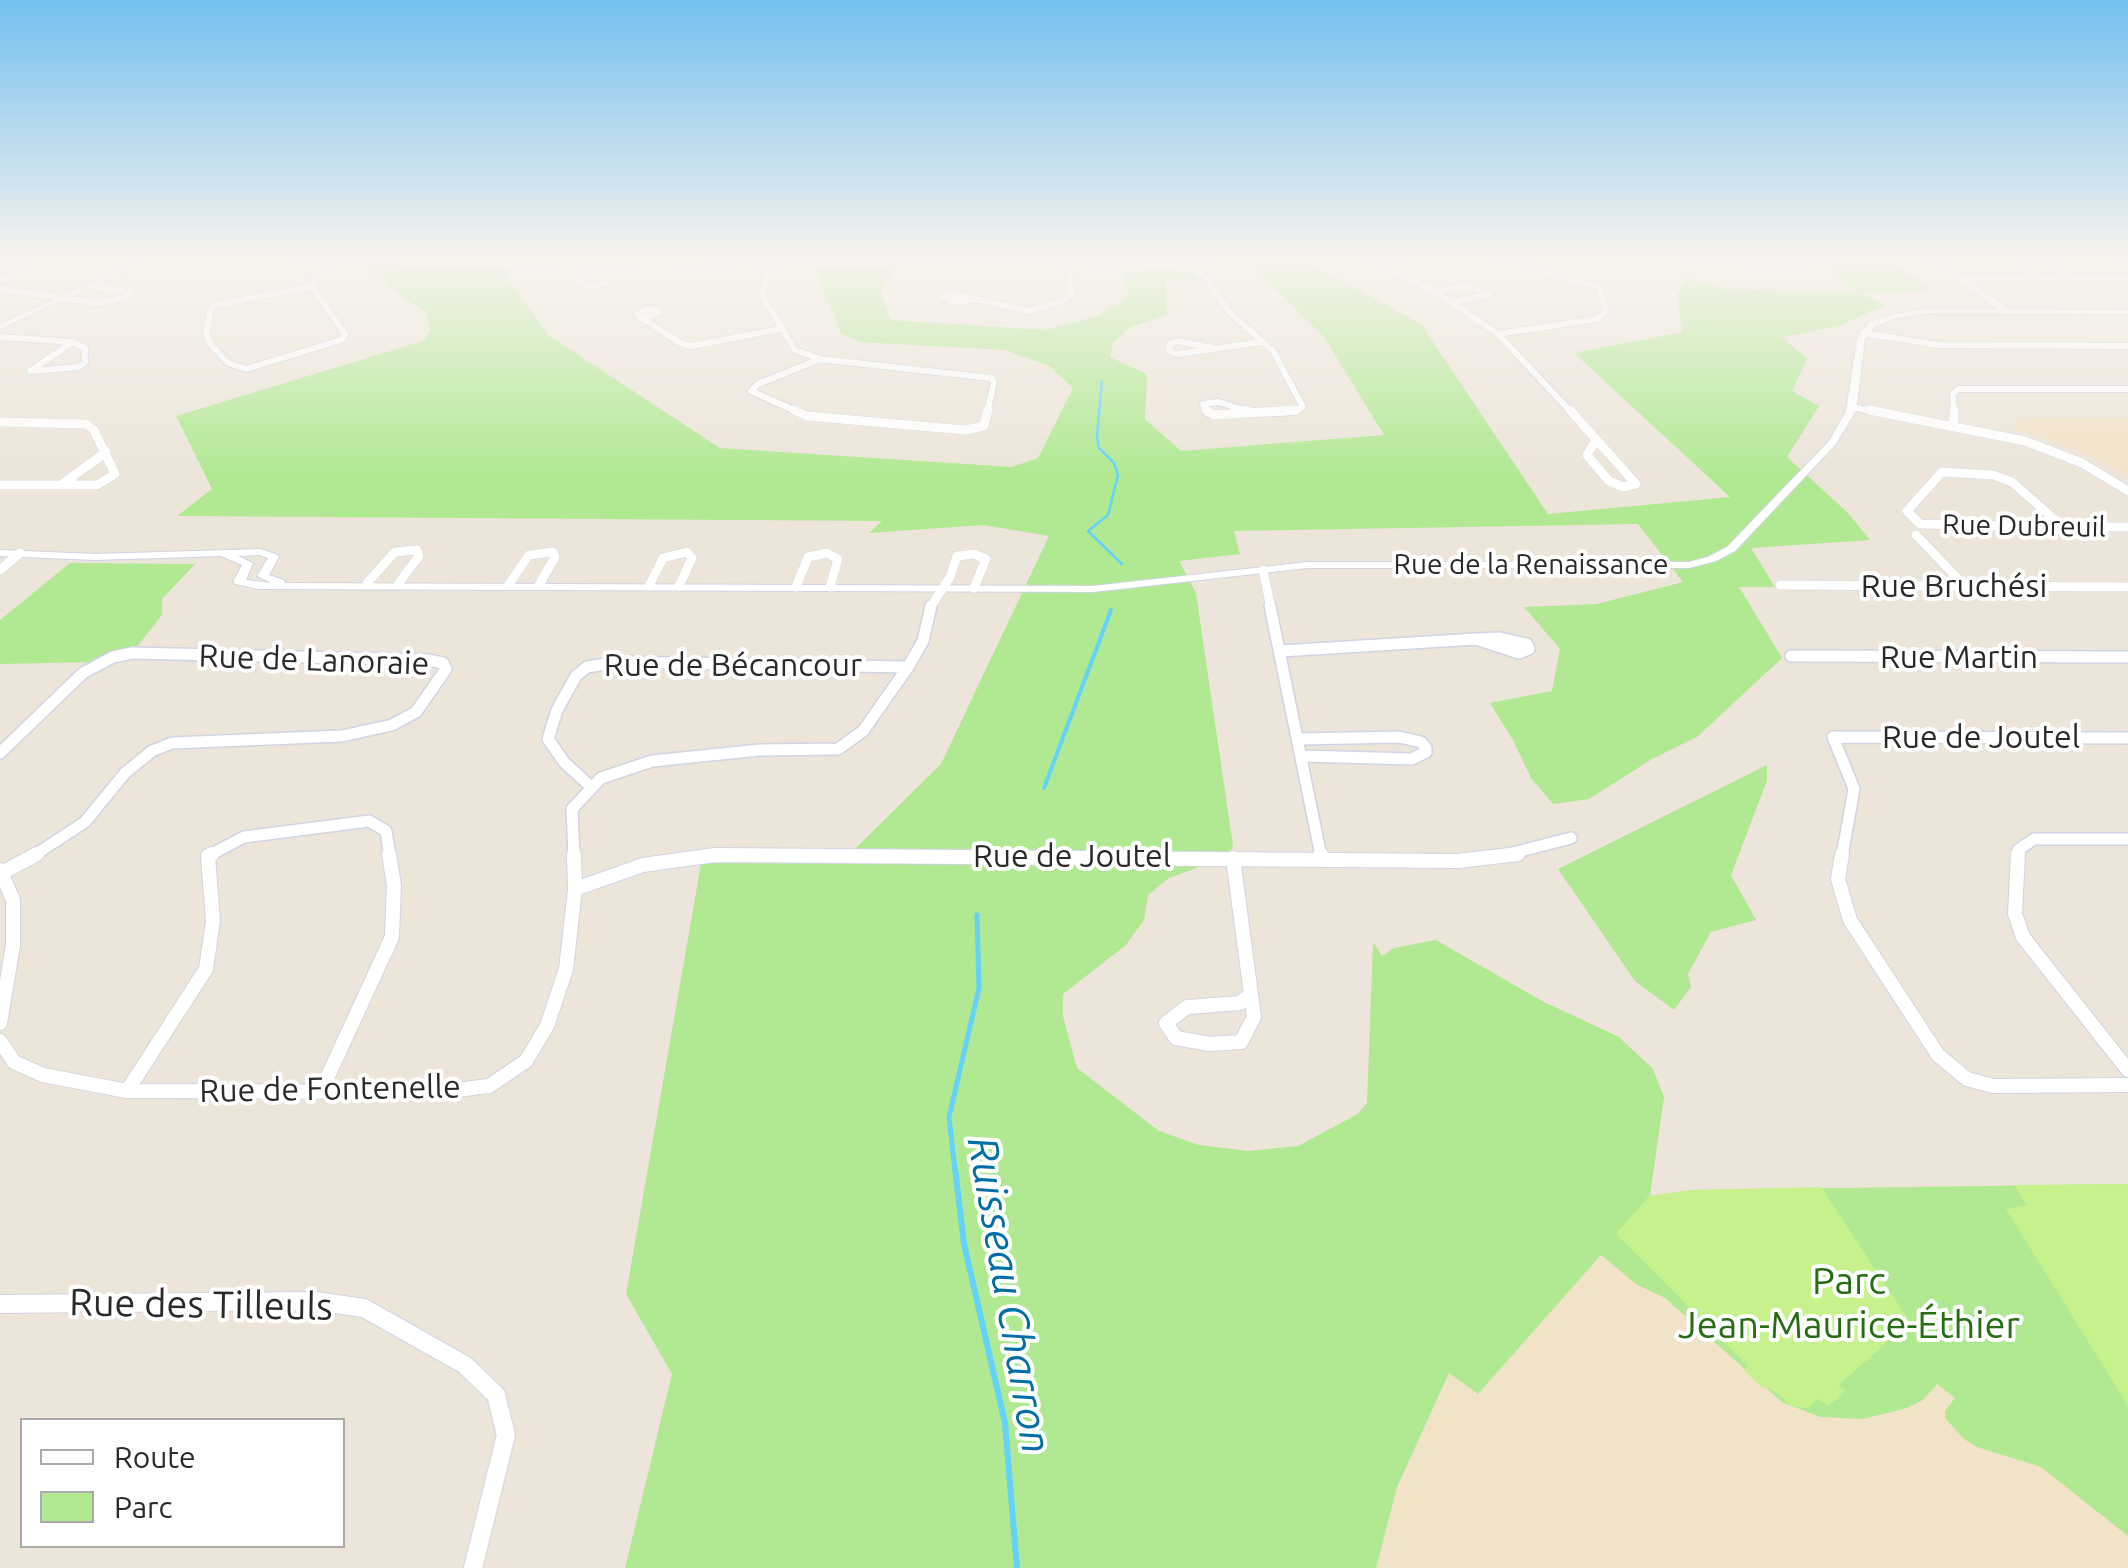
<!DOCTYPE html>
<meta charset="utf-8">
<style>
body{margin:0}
#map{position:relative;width:2128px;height:1568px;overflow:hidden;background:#ede5da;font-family:Ubuntu,sans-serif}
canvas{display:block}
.legend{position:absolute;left:20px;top:1418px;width:325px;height:130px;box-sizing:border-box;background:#fff;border:2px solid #aaa;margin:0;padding:12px 18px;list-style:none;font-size:30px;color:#2a2a2a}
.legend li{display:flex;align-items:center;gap:20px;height:50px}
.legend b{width:50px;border:2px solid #aaa}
</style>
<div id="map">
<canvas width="2128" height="1568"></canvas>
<ul class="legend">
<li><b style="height:12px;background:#fff"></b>Route</li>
<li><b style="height:28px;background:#b0e992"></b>Parc</li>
</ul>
</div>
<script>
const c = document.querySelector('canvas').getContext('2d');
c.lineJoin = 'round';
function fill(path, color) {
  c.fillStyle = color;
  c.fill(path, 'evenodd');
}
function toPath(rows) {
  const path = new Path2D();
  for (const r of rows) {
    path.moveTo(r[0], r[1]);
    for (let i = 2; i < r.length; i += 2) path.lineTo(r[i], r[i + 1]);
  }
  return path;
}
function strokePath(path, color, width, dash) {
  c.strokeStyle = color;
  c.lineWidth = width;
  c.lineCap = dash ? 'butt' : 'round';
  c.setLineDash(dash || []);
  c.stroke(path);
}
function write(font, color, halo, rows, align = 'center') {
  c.font = font + ' Ubuntu,sans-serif';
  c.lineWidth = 8;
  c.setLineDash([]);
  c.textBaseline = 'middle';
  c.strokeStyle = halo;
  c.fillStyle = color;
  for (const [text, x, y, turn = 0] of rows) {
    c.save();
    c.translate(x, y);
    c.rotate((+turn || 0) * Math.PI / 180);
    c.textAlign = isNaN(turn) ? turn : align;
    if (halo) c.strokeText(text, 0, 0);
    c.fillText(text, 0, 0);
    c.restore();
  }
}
fill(toPath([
 [2020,418,2128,418,2128,475,2077,450,2013,429],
 [2128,1184,2128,1568,1376,1568,1397,1487,1449,1372,1479,1394,1616,1234,1693,1190]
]), '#f1e3c8');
fill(toPath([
 [371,257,519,257,506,275,548,335,720,448,1012,467,1038,458,1073,388,1049,366,1005,350,860,342,841,333,815,267,897,266,880,291,891,320,1045,330,1097,316,1128,297,1122,271,1188,270,1199,280,1166,281,1167,315,1131,327,1113,342,1110,357,1147,374,1145,419,1181,451,1384,435,1324,337,1244,258,1300,257,1421,324,1548,514,1730,497,1574,353,1683,332,1677,294,1687,278,1725,289,1856,293,1826,264,1850,257,1883,257,1933,290,1861,293,1885,305,1839,326,1782,337,1807,359,1792,391,1819,406,1787,457,1847,512,1870,540,1751,548,1775,587,1739,587,1782,658,1697,737,1652,759,1589,799,1553,804,1531,778,1514,742,1490,703,1552,691,1560,649,1524,607,1597,604,1683,582,1638,524,1234,531,1240,554,1179,561,1196,593,1233,846,1228,857,1169,878,1148,895,1144,920,1126,945,1063,994,1063,1016,1077,1068,1159,1131,1199,1145,1249,1151,1298,1146,1358,1114,1367,1103,1373,942,1382,956,1394,948,1436,940,1542,1001,1619,1037,1653,1069,1664,1097,1650,1196,1693,1190,2128,1184,2128,1536,2041,1467,1977,1447,1964,1439,1945,1418,1945,1411,1955,1398,1937,1384,1923,1400,1907,1408,1863,1419,1820,1417,1782,1402,1665,1298,1636,1284,1601,1255,1478,1394,1449,1373,1397,1487,1376,1568,625,1568,672,1374,626,1294,702,858,851,853,941,764,1049,536,983,525,869,533,882,521,177,516,212,489,176,416,423,341,431,330,425,312,388,287,366,264],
 [70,563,195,564,162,599,162,615,132,653,97,662,0,664,0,620],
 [1767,765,1767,781,1731,875,1756,920,1711,932,1688,974,1691,987,1674,1010,1635,981,1558,869]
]), '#b0e992');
fill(toPath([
 [2128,1184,2128,1406,2006,1209,2027,1205,2014,1185],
 [1821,1187,1910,1322,1839,1385,1845,1391,1829,1406,1817,1399,1808,1409,1791,1405,1768,1387,1764,1389,1744,1371,1748,1366,1616,1234,1649,1196,1693,1190]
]), '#c7f18d');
strokePath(toPath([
 [1102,381,1097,437,1099,448,1114,463,1118,475,1108,515,1088,531,1122,564]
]), '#64d2f9', 2.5);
strokePath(toPath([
 [1044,788,1111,610]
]), '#64d2f9', 4);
strokePath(toPath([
 [955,1171,949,1117,979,988,977,915]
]), '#64d2f9', 5);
strokePath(toPath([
 [955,1168,964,1244,1005,1423,1017,1568]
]), '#64d2f9', 6);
const minorFar4 = toPath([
 [1362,257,1434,291,1498,334,1572,413],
 [1488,257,1599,287,1606,311,1598,319,1498,334],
 [1668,257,1768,267,1807,265,1841,257],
 [1930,257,2006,311],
 [2117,257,2128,264],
 [770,264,762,295,795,350,820,359],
 [1196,264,1230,313,1273,351,1303,407,1293,412,1273,413],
 [1382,265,1406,257],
 [0,267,14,264,29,267,0,280],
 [588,269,577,281,589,287,605,283,615,269],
 [1958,278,2128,279],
 [2039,278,2019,261,2047,264,2068,278],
 [312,286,345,334,341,340,246,369,228,363,211,345,206,333,212,306,312,286],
 [312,286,315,274,337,259],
 [0,289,97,303,124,298,132,292,89,286],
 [1434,291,1467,286,1490,294,1454,302],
 [978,300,951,301,942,296,956,294,1028,311,1060,302,1072,294,1066,257],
 [644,319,660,311,649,309,637,314,640,317,680,343,691,346,781,329],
 [1863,333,1938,345,2128,346],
 [0,337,73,342],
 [73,342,85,348,85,362,79,367,30,371,73,342],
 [1213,348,1177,341,1170,344,1169,351,1178,354,1262,342],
 [820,359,991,378,994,382,987,413],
 [1852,407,1881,413],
 [800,413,751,391,758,384,820,359],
 [1207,413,1203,404,1219,402,1250,412],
 [1954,413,1953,394,1958,389,2128,389]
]);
const minorFar3 = toPath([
 [794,410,807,416,965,430,984,426,988,410],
 [1206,410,1214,415,1296,410],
 [1245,410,1250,412],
 [1570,410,1636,484,1623,487,1609,481,1587,455,1596,440],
 [1869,410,2025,441,2082,463,2128,491],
 [1954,410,1954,426],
 [0,422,86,424,94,430,115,474,97,485,0,485],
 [1942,472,1993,475,2012,482,2063,527,1920,524,1907,511,1942,472],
 [61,485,106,452],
 [2063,527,2128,527],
 [1916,535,1965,586],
 [0,570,20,553],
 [1263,570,1271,608],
 [367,583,395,552,417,550,419,556,398,584],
 [509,584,529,555,553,552,555,557,539,585],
 [1780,585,2128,587],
 [649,586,663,558,687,552,692,558,679,586],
 [796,587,808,557,827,553,838,559,830,587],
 [930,608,950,577,957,556,974,554,986,559,974,588]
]);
const minorFar2 = toPath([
 [1270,606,1321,856],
 [1500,638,1527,644,1529,649,1519,653,1476,639,1500,638],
 [1281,651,1476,639],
 [1791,656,2128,657],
 [1299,739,1399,737,1421,742,1426,748,1426,752,1412,759,1302,756],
 [0,753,83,673,113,657,132,653,428,660,443,663,446,669,416,712,392,725,342,736,172,743,152,751,125,773,85,822,33,856],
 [590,786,564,762,548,739,557,710,576,676,587,667,619,662,908,667],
 [208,856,244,837,369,821,386,831,390,856],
 [574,856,572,809,601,778,652,761,760,750,838,749,863,731,908,667,923,641,931,606],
 [705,856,893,856],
 [1501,856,1571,838],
 [1842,856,1854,789,1833,737,2128,738],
 [2018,856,2018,850,2034,839,2128,839]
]);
const minorFar1 = toPath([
 [1321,854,1322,859],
 [1842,854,1838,879,1850,920,1938,1055,1967,1079,1993,1086,2128,1085],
 [2018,854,2015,914,2023,937,2128,1070],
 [1233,858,1254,1017,1241,1042,1210,1044,1176,1038,1166,1023,1187,1007,1240,1003,1250,995],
 [0,870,13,900,13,945,0,1023],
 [3,872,37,854],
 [575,889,643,865,715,855,1458,861,1518,854],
 [0,1041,14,1062,43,1075,127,1091,440,1092,489,1086,526,1061,547,1026,566,969,575,889,574,854],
 [322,1089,392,937,394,885,389,854],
 [127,1091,206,969,213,921,208,856,212,854]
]);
const minor = toPath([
 [0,1304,315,1301,364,1308,465,1365,496,1395,506,1435,473,1568]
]);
const tertiary = toPath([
 [147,257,156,257,0,329,0,324,147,257],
 [211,257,289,257,601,267,894,261,1141,265,1226,257,1254,257,1141,269,894,265,601,271,214,259,211,257],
 [1927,309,2128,310,2128,314,1927,313,1896,318,1875,326,1865,339,1856,411,1836,444,1735,551,1716,561,1689,568,1308,568,1093,592,258,589,235,584,233,582,242,565,221,556,95,560,0,556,0,550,95,554,261,549,278,555,279,557,269,575,284,580,285,583,1093,586,1308,562,1689,562,1708,557,1727,547,1829,441,1846,411,1857,339,1869,322,1895,314,1927,309],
 [260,555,268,558,257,576,271,583,246,580,253,563,238,556,260,555]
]);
strokePath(minorFar4, '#cfd4e4', 8);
strokePath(minorFar3, '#cfd4e4', 10);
strokePath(minorFar2, '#cfd4e4', 14);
strokePath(minorFar1, '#cfd4e4', 16);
strokePath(minor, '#cfd4e4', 20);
strokePath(tertiary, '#cfd4e4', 2);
strokePath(minorFar4, '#fff', 6);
strokePath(minorFar3, '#fff', 9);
strokePath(minorFar2, '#fff', 11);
strokePath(minorFar1, '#fff', 14);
strokePath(minor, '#fff', 18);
fill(tertiary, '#fff');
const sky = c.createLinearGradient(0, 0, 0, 477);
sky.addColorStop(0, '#73c0ef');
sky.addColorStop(0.54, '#f7f3ee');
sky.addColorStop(1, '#f7f3ee00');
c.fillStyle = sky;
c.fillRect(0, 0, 2128, 477);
write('28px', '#2a2a2a', '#fff', [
 ["Rue Dubreuil",2024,526,1],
 ["Rue de la Renaissance",1531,565]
]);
write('32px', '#2a2a2a', '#fff', [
 ["Rue Bruchési",1954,586],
 ["Rue Martin",1959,657],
 ["Rue de Lanoraie",314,660,2],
 ["Rue de Bécancour",733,665],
 ["Rue de Joutel",1981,737],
 ["Rue de Joutel",1072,856],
 ["Rue de Fontenelle",330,1089,-1]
]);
write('38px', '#276d14', '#fff', [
 ["Parc",1849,1281],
 ["Jean-Maurice-Éthier",1849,1325]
]);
write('38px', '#2a2a2a', '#fff', [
 ["Rue des Tilleuls",201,1305,1]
]);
write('italic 42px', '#026ea6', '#fff', [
 ["Ruisseau Charron",1009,1295,80]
]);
</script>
